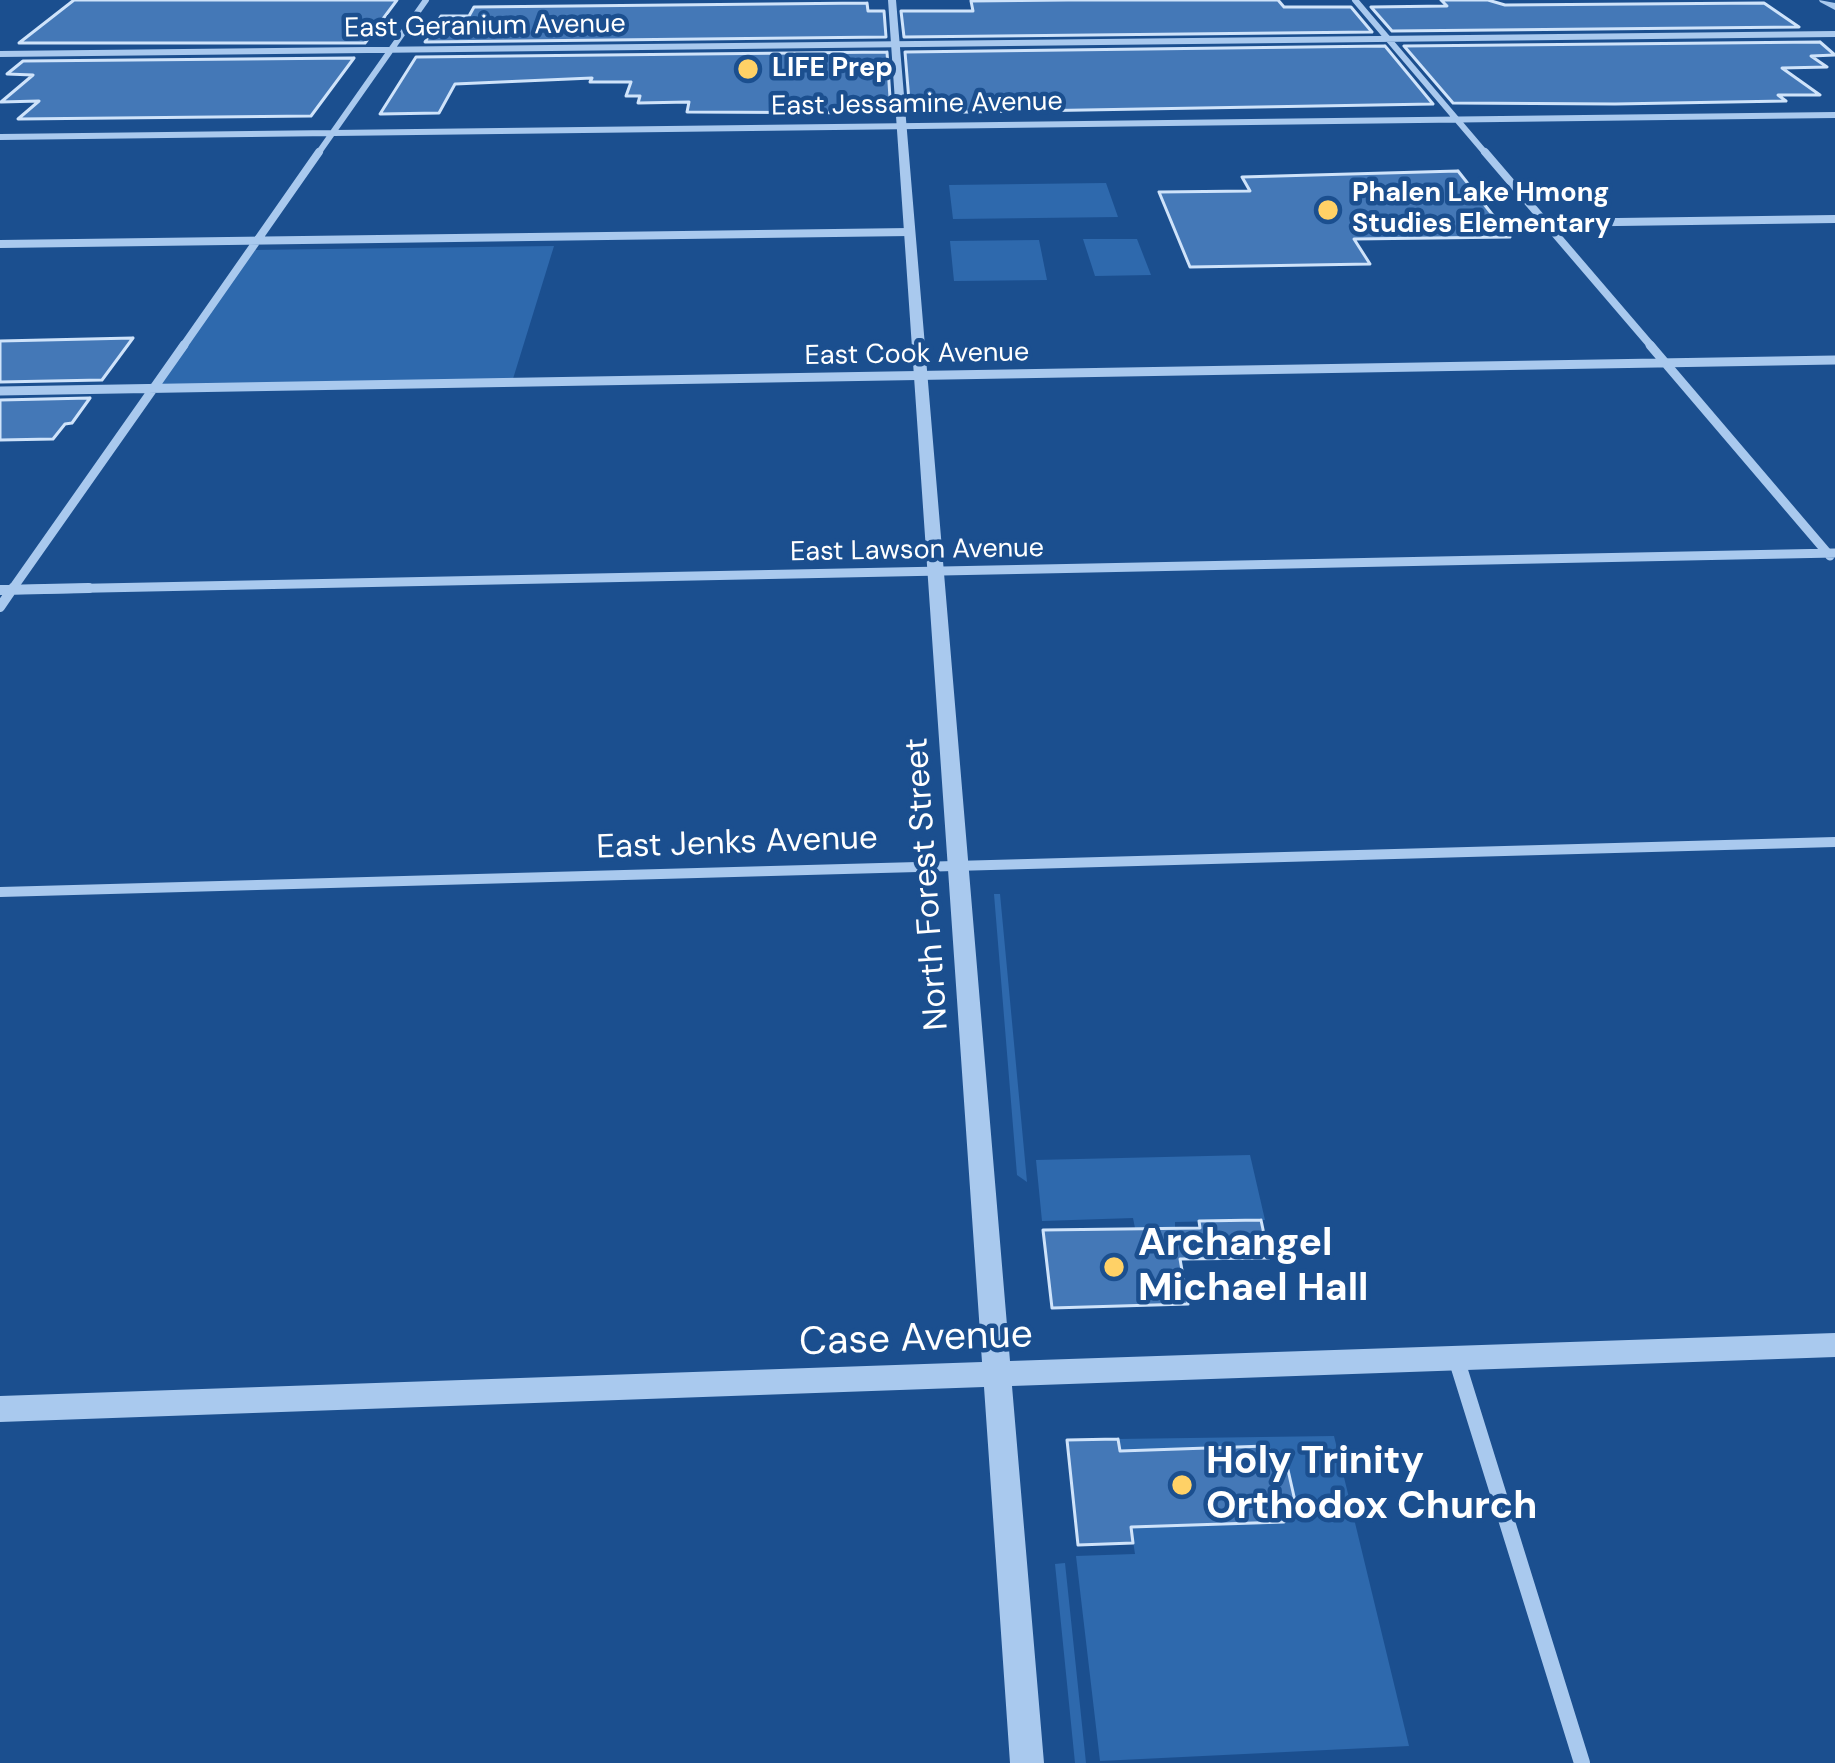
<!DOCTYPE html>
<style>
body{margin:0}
canvas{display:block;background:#1b4f8f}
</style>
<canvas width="1835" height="1763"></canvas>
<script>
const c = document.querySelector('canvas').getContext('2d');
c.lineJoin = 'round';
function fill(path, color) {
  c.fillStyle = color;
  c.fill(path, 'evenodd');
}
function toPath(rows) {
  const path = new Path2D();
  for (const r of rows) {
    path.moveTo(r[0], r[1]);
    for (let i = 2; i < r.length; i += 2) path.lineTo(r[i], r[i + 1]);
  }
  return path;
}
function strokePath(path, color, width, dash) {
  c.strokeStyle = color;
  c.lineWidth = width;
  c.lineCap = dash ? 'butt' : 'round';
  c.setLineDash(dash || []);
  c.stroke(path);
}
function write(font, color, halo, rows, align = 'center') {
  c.font = font + ' "DM Sans",sans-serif';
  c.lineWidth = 9;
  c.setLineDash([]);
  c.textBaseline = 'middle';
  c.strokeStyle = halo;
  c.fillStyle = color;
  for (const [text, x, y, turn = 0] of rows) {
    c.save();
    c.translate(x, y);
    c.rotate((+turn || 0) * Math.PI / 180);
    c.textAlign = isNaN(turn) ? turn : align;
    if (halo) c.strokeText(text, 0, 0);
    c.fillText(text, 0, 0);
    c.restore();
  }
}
fill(toPath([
 [1106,183,1118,217,953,219,949,185],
 [1083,239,1137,239,1151,275,1095,276],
 [1039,240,1047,280,954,281,950,241],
 [554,246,512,382,153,388,252,250],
 [994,894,1000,894,1027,1182,1017,1175],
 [1250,1155,1265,1220,1175,1222,1175,1228,1135,1228,1133,1218,1042,1221,1036,1160],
 [1334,1436,1409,1746,1100,1761,1076,1556,1135,1554,1131,1527,1284,1522,1295,1501,1288,1470,1266,1447,1120,1451,1118,1439],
 [1065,1563,1086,1763,1075,1763,1055,1564]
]), '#2e69ad');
const building = toPath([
 [74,0,397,0,365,43,19,43,74,0],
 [1068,0,1278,0,1284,7,1351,7,1372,32,904,37,901,11,973,11,971,1,1068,0],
 [1441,0,1488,0,1505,5,1764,3,1799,27,1392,31,1371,7,1447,6,1441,0],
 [867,3,868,11,884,11,886,37,425,42,441,16,469,16,474,7,867,3],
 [1820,42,1835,55,1811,56,1827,67,1782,68,1820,95,1778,95,1786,101,1615,104,1453,103,1404,46,1820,42],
 [1385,46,1433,104,910,113,905,52,1385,46],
 [887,52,891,113,687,112,689,102,638,103,640,96,626,96,631,82,590,82,592,78,455,84,439,113,380,114,416,57,887,52],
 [354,58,311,116,18,119,39,101,1,102,33,75,7,74,23,61,354,58],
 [1458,171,1510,237,1354,239,1370,264,1190,267,1159,192,1250,191,1242,177,1458,171],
 [133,338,102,380,0,382,0,341,133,338],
 [90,398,72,423,65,424,53,439,0,440,0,400,90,398],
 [1261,1220,1269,1258,1180,1259,1188,1304,1052,1308,1043,1230,1200,1228,1199,1221,1261,1220],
 [1118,1439,1120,1451,1266,1446,1288,1470,1295,1501,1284,1522,1131,1527,1133,1543,1078,1545,1067,1440,1118,1439]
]);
fill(building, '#4478b7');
strokePath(building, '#cfe3fa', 3);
strokePath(toPath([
 [1355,0,1487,155],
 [0,54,1835,34],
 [0,137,1835,115],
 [317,155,426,0]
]), '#a9c9ee', 6);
strokePath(toPath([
 [1485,152,1653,348],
 [1545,223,1835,219],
 [0,244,910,232],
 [182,348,319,152]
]), '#a9c9ee', 8);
strokePath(toPath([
 [1650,345,1830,556],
 [0,391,1835,360],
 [0,590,1835,553],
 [11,591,184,345]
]), '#a9c9ee', 9);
strokePath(toPath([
 [0,590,89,588],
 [0,607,13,588],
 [0,892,1835,842]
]), '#a9c9ee', 10);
strokePath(toPath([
 [1456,1358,1582,1763]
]), '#a9c9ee', 16);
fill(toPath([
 [888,0,896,0,1010,1361,1835,1333,1835,1357,1012,1386,1044,1763,1010,1763,984,1387,0,1422,0,1396,982,1362,888,0],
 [1819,0,1835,3,1835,10,1820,2,1819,0]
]), '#a9c9ee');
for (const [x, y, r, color] of [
 [748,69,12,"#ffd166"],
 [1328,210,12,"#ffd166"],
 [1114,1267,12,"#ffd166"],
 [1182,1485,12,"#ffd166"]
]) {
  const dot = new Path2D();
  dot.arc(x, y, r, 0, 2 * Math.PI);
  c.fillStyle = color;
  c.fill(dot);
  strokePath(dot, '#1b4f8f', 4.5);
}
write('27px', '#fff', '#1b4f8f', [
 ["East Geranium Avenue",485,27,-1],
 ["East Jessamine Avenue",917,105,-1],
 ["East Cook Avenue",917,355,-1],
 ["East Lawson Avenue",917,551,-1]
]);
write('bold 27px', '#fff', '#1b4f8f', [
 ["LIFE Prep",772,69],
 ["Phalen Lake Hmong",1352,194],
 ["Studies Elementary",1352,225]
], 'left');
write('33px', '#fff', '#1b4f8f', [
 ["East Jenks Avenue",737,844,-2],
 ["North Forest Street",928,884,-94]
]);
write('bold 39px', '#fff', '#1b4f8f', [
 ["Archangel",1138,1245],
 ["Michael Hall",1138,1290],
 ["Holy Trinity",1206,1463],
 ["Orthodox Church",1206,1508]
], 'left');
write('39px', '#fff', '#1b4f8f', [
 ["Case Avenue",916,1340,-2]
]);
</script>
